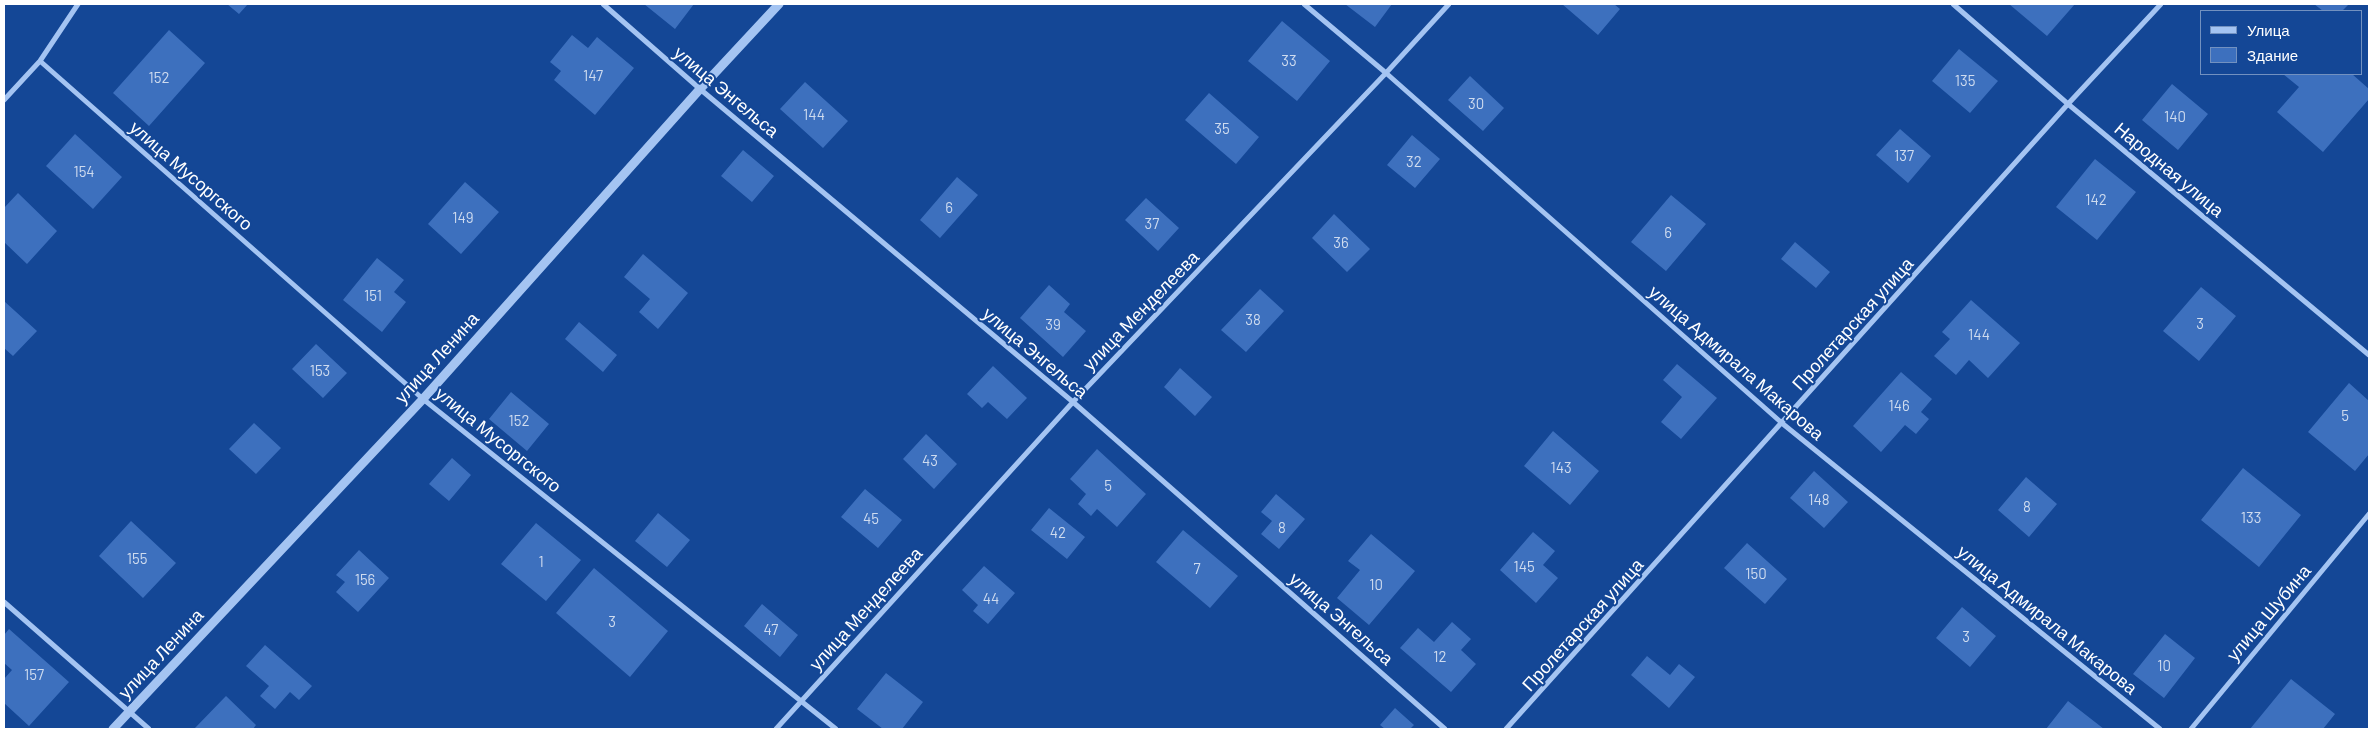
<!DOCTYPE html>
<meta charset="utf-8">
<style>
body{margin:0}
#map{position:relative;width:2373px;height:733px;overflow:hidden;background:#144796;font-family:Barlow,sans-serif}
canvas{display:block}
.frame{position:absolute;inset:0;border:5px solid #fff;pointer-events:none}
.legend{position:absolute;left:2200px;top:10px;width:162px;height:65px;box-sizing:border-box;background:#144796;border:1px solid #7291c0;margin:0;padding:6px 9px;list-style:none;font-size:15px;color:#fff}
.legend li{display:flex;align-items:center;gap:10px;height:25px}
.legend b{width:25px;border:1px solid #7291c0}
</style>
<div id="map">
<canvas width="2373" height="733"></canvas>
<div class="frame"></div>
<ul class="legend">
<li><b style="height:6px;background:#a4c4f2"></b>Улица</li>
<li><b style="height:14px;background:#3d70be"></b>Здание</li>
</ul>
</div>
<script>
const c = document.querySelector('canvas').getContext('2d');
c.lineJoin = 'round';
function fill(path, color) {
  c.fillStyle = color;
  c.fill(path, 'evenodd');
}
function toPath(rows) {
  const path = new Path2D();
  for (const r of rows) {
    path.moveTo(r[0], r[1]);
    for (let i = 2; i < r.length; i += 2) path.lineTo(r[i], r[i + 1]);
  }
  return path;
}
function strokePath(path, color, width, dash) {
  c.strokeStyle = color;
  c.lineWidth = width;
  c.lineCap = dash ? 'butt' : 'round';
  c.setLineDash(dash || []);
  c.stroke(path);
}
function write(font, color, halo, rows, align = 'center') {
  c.font = font + ' Barlow,sans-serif';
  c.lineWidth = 4;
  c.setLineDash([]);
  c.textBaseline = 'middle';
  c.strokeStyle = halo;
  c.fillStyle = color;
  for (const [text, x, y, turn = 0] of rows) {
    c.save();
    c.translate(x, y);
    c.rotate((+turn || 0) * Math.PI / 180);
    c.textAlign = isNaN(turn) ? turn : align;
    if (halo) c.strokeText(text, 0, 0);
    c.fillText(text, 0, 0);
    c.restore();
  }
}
fill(toPath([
 [227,4,248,4,239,14],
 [644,4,694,4,675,29],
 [1345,4,1392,4,1375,27],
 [1562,4,1614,4,1620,9,1598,35],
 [2009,4,2075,4,2047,36],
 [2314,4,2349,4,2342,11,2323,11],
 [1282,21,1330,61,1297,101,1248,61],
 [169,30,205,63,149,126,113,93],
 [572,35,588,48,597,37,634,68,595,115,554,80,561,71,550,62],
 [1959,49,1998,81,1970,113,1932,81],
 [2283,74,2352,74,2369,89,2369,99,2323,152,2277,112,2299,87],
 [1470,76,1504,108,1483,131,1448,100],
 [805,82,848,121,823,148,780,109],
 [2172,84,2208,114,2178,150,2142,120],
 [1209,93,1259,137,1236,164,1185,120],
 [1900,129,1931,156,1908,183,1876,155],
 [75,134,122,177,93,209,46,166],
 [1412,135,1440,159,1415,188,1387,165],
 [743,150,774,176,752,202,721,176],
 [2095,159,2136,192,2097,240,2056,207],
 [957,177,978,195,940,238,920,220],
 [465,182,499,212,461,254,428,224],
 [18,193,57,231,27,264,4,242,4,208],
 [1671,195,1706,224,1666,271,1631,242],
 [1146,198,1179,228,1158,251,1125,220],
 [1334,214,1370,249,1347,272,1312,238],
 [1795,242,1830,272,1816,288,1781,259],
 [643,254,688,293,658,329,639,312,650,299,624,277],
 [377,258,404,280,394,292,406,302,382,332,343,300],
 [1049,285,1070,304,1064,312,1086,331,1063,357,1020,318],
 [2201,287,2236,316,2199,361,2163,331],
 [1260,289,1284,311,1246,352,1221,330],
 [1971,300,2020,343,1988,378,1969,360,1956,375,1934,356,1950,339,1942,332],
 [4,301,37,331,13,356,4,348],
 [579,322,617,355,603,372,565,339],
 [316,344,347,373,323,398,292,369],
 [1677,364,1717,398,1681,439,1661,422,1682,397,1663,380],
 [993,366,1027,398,1007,419,988,402,982,408,967,394],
 [1180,368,1212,397,1195,416,1164,387],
 [1901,372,1932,399,1921,412,1929,419,1916,434,1905,425,1881,452,1853,426],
 [2349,383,2369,401,2369,454,2355,471,2308,432],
 [511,392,549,424,527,451,489,419],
 [254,423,281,448,256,474,229,449],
 [1553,431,1599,471,1570,505,1524,466],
 [926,434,957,464,934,489,903,459],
 [1097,449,1146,494,1117,527,1097,509,1091,516,1078,504,1086,494,1070,479],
 [452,458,471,475,449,501,429,484],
 [2243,468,2301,515,2259,567,2201,520],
 [1814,471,1848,502,1824,528,1790,498],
 [2026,477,2057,504,2029,537,1998,510],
 [865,489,902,520,878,548,841,517],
 [1276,494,1305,519,1279,549,1261,534,1272,521,1261,512],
 [1049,508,1085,537,1067,559,1031,530],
 [658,513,690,540,667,567,635,541],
 [131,521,176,563,143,598,99,556],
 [536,523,581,560,546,601,501,564],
 [1183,530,1238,576,1210,608,1156,562],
 [1533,532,1555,551,1543,565,1558,578,1536,603,1500,570],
 [1371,534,1415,571,1369,625,1337,598,1360,570,1348,561],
 [1747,543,1787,579,1765,604,1724,568],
 [359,550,389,578,358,612,336,592,345,582,336,575],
 [984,566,1015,593,988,624,973,611,978,605,962,590],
 [594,568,668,631,630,677,556,613],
 [762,604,798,635,780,657,744,626],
 [1962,607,1996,636,1970,667,1936,638],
 [1452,622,1471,639,1461,650,1476,664,1451,692,1400,648,1418,628,1434,642],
 [9,629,69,682,29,726,4,703,4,679,12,670,4,663,4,635],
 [2165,634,2195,658,2164,698,2133,674],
 [265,645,312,686,299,700,290,692,275,709,260,696,269,686,246,666],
 [1647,656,1670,675,1679,664,1695,677,1669,708,1631,675],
 [886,673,923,702,902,729,883,729,857,709],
 [2291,679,2335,714,2323,729,2250,729],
 [226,696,256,725,253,729,194,729],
 [2068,701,2104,729,2046,729],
 [1395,708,1414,725,1410,729,1385,729,1380,725]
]), '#3d70be');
strokePath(toPath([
 [603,4,700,89,1073,402,1445,729],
 [1304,4,1386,73,1783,424,2160,729],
 [1953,4,2068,104,2369,355],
 [40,61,423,399,836,729],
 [4,100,40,61,78,4],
 [4,602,149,729],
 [776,729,1073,402,1386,73,1449,4],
 [1506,729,2068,104,2161,4],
 [2191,729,2369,514]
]), '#a4c4f2', 5);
strokePath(toPath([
 [113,729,423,399,700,89,779,4]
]), '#a4c4f2', 9);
write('15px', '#cedbef', null, [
 ["33",1289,61],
 ["147",593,76],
 ["152",159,78],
 ["135",1965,81],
 ["30",1476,104],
 ["144",814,115],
 ["140",2175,117],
 ["35",1222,129],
 ["137",1904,156],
 ["32",1414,162],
 ["154",84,172],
 ["142",2096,200],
 ["6",949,208],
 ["149",463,218],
 ["37",1152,224],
 ["6",1668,233],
 ["36",1341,243],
 ["151",373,296],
 ["38",1253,320],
 ["3",2200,324],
 ["39",1053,325],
 ["144",1979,335],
 ["153",320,371],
 ["146",1899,406],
 ["5",2345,416],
 ["152",519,421],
 ["43",930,461],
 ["143",1561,468],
 ["5",1108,486],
 ["148",1819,500],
 ["8",2027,507],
 ["133",2251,518],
 ["45",871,519],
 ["8",1282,528],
 ["42",1058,533],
 ["155",137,559],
 ["1",541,562],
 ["145",1524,567],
 ["7",1197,569],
 ["150",1756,574],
 ["156",365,580],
 ["10",1376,585],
 ["44",991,599],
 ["3",612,622],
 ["47",771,630],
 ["3",1966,637],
 ["12",1440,657],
 ["10",2164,666],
 ["157",34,675]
]);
write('18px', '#fff', '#144796', [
 ["улица Энгельса",726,92,40],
 ["Народная улица",2169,170,40],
 ["улица Мусоргского",191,176,41],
 ["улица Менделеева",1141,311,-46],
 ["Пролетарская улица",1853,324,-48],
 ["улица Энгельса",1035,353,40],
 ["улица Ленина",437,358,-48],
 ["улица Адмирала Макарова",1736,363,41],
 ["улица Мусоргского",498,440,39],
 ["улица Менделеева",866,609,-48],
 ["улица Шубина",2269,613,-50],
 ["улица Энгельса",1341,619,41],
 ["улица Адмирала Макарова",2047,620,39],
 ["Пролетарская улица",1583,625,-48],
 ["улица Ленина",161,654,-47]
]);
</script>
